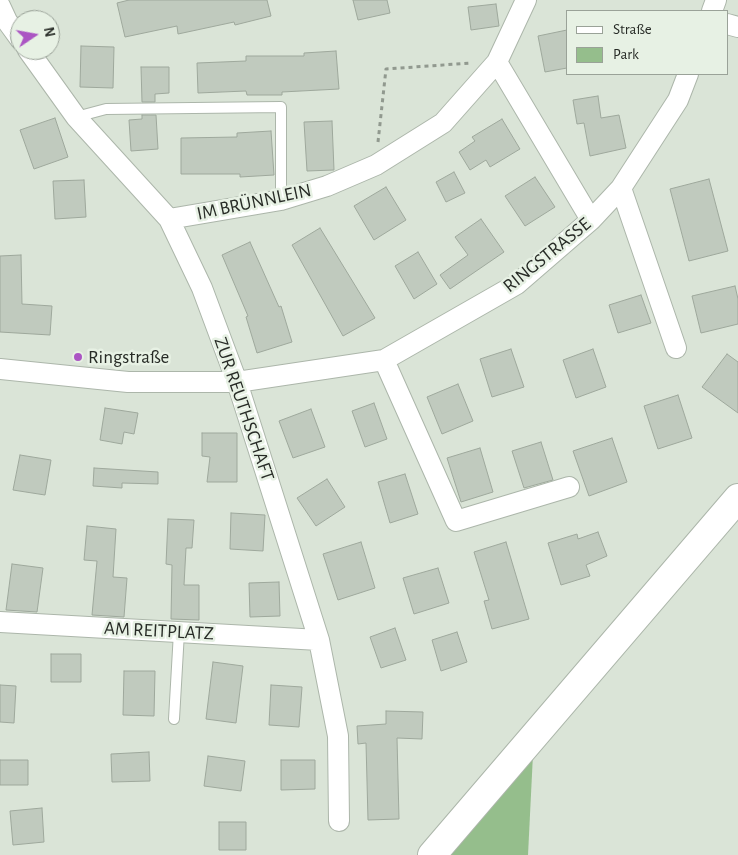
<!DOCTYPE html>
<meta charset="utf-8">
<style>
body{margin:0}
#map{position:relative;width:738px;height:855px;overflow:hidden;background:#dae4d7;font-family:"Alegreya Sans",sans-serif}
canvas{display:block}
.legend{position:absolute;left:566px;top:10px;width:162px;height:65px;box-sizing:border-box;background:#e7f1e4;border:1px solid #9aa298;margin:0;padding:6px 9px;list-style:none;font-size:15px;color:#272b26}
.legend li{display:flex;align-items:center;gap:10px;height:25px}
.legend b{width:25px;border:1px solid #9aa298}
.north{position:absolute;left:10px;top:10px;width:50px;height:50px;box-sizing:border-box;background:#e7f1e4;border:1px solid #9aa298;border-radius:50%;rotate:78deg;font-size:14px;font-weight:700;line-height:20px;text-align:center;color:#272b26}
.north::after{content:'';display:block;margin:auto;width:18px;height:22px;background:#ab55c3;clip-path:polygon(50% 0,100% 100%,50% 72%,0 100%)}
</style>
<div id="map">
<canvas width="738" height="855"></canvas>
<ul class="legend">
<li><b style="height:6px;background:#fff"></b>Straße</li>
<li><b style="height:14px;background:#95be8c"></b>Park</li>
</ul>
<div class="north">N</div>
</div>
<script>
const c = document.querySelector('canvas').getContext('2d');
c.lineJoin = 'round';
function fill(path, color) {
  c.fillStyle = color;
  c.fill(path, 'evenodd');
}
function toPath(rows) {
  const path = new Path2D();
  for (const r of rows) {
    path.moveTo(r[0], r[1]);
    for (let i = 2; i < r.length; i += 2) path.lineTo(r[i], r[i + 1]);
  }
  return path;
}
function strokePath(path, color, width, dash) {
  c.strokeStyle = color;
  c.lineWidth = width;
  c.lineCap = dash ? 'butt' : 'round';
  c.setLineDash(dash || []);
  c.stroke(path);
}
function write(font, color, halo, rows, align = 'center') {
  c.font = font + ' "Alegreya Sans",sans-serif';
  c.lineWidth = 5;
  c.setLineDash([]);
  c.textBaseline = 'middle';
  c.strokeStyle = halo;
  c.fillStyle = color;
  for (const [text, x, y, turn = 0] of rows) {
    c.save();
    c.translate(x, y);
    c.rotate((+turn || 0) * Math.PI / 180);
    c.textAlign = isNaN(turn) ? turn : align;
    if (halo) c.strokeText(text, 0, 0);
    c.fillText(text, 0, 0);
    c.restore();
  }
}
fill(toPath([
 [533,754,528,855,445,855]
]), '#95be8c');
const building = toPath([
 [129,0,267,0,271,16,235,25,234,22,178,34,177,26,125,37,117,3,129,0],
 [353,0,387,0,390,13,358,20,353,0],
 [496,4,499,26,471,30,468,7,496,4],
 [567,30,567,68,545,72,538,36,567,30],
 [81,46,114,47,113,88,80,87,81,46],
 [336,51,339,89,282,92,282,95,247,95,246,91,198,93,197,63,246,61,246,56,304,56,304,53,336,51],
 [141,67,169,67,169,93,155,94,155,102,142,102,141,67],
 [598,96,601,118,619,115,626,148,590,156,584,123,577,124,573,100,598,96],
 [142,115,156,115,158,149,131,151,129,120,142,119,142,115],
 [55,118,68,157,34,169,20,130,55,118],
 [502,119,520,149,490,167,486,160,470,170,459,152,475,141,472,137,502,119],
 [332,121,334,170,307,171,304,122,332,121],
 [271,131,274,175,240,177,240,174,181,174,181,138,237,137,237,133,271,131],
 [454,172,465,193,446,202,436,182,454,172],
 [535,177,555,207,525,226,505,196,535,177],
 [709,179,728,251,689,261,670,189,709,179],
 [84,180,86,217,55,219,53,181,84,180],
 [386,187,406,220,374,240,354,206,386,187],
 [481,219,504,252,450,289,440,275,468,255,455,237,481,219],
 [320,228,375,318,343,336,292,245,320,228],
 [250,242,279,307,281,306,292,342,257,353,246,317,248,316,222,255,250,242],
 [418,252,437,284,414,299,395,266,418,252],
 [21,255,22,304,52,306,50,335,0,332,0,256,21,255],
 [735,286,738,299,738,324,701,333,692,296,735,286],
 [641,295,651,323,618,333,609,305,641,295],
 [511,349,524,387,492,397,480,359,511,349],
 [593,349,606,387,576,398,563,360,593,349],
 [727,354,738,362,738,413,702,387,727,354],
 [458,384,473,421,442,434,427,397,458,384],
 [678,395,692,438,658,449,644,406,678,395],
 [374,403,387,439,365,447,352,411,374,403],
 [105,408,138,413,134,434,124,432,122,444,100,440,105,408],
 [311,409,325,447,293,458,279,421,311,409],
 [202,433,237,433,237,482,207,482,210,457,202,456,202,433],
 [612,438,627,482,589,496,573,451,612,438],
 [541,442,553,480,524,488,512,451,541,442],
 [480,448,493,492,461,502,447,458,480,448],
 [20,455,51,460,45,495,13,490,20,455],
 [94,468,158,472,158,484,122,483,122,488,93,486,94,468],
 [405,474,418,514,390,523,378,482,405,474],
 [327,479,345,507,316,526,297,498,327,479],
 [231,513,265,515,263,551,230,549,231,513],
 [168,519,194,520,192,548,186,548,184,585,199,585,199,620,171,619,172,565,166,564,168,519],
 [87,526,116,529,113,577,127,578,124,617,92,615,97,561,84,560,87,526],
 [598,532,607,556,586,565,590,576,561,585,548,543,577,534,578,539,598,532],
 [361,542,375,588,338,600,323,554,361,542],
 [506,542,529,619,492,629,484,601,489,600,474,552,506,542],
 [12,564,43,568,37,612,6,610,12,564],
 [438,568,449,603,414,614,403,578,438,568],
 [279,582,280,616,250,617,249,583,279,582],
 [395,628,406,660,381,668,370,637,395,628],
 [457,632,467,662,441,671,432,640,457,632],
 [51,654,81,654,81,682,51,682,51,654],
 [213,662,243,666,236,723,206,719,213,662],
 [124,671,155,671,154,716,123,715,124,671],
 [0,685,16,686,14,723,0,722,0,685],
 [271,685,302,687,299,727,269,725,271,685],
 [386,711,423,712,422,739,397,738,399,819,368,820,366,743,358,744,357,726,386,724,386,711],
 [149,752,150,781,112,782,111,754,149,752],
 [208,756,245,761,241,791,204,786,208,756],
 [0,760,28,760,28,785,0,785,0,760],
 [281,760,315,760,315,789,281,790,281,760],
 [42,808,44,842,13,845,10,811,42,808],
 [219,822,246,822,246,850,219,850,219,822]
]);
fill(building, '#c0cabe');
strokePath(building, '#9ea89c', 1);
const service = toPath([
 [76,117,106,109,281,107,281,200],
 [174,719,179,632]
]);
const minor = toPath([
 [0,6,7,21,20,39],
 [712,11,716,0],
 [727,24,738,27],
 [28,50,76,117,169,219,202,288,237,382,319,640,338,736,339,821],
 [497,62,591,220],
 [621,188,676,348],
 [169,219,281,200,327,186,376,165,443,123,497,62,526,0],
 [384,360,456,521,569,487],
 [0,369,128,382,237,382,384,360,517,284,591,220,621,188,678,100,688,74],
 [0,622,319,640]
]);
const secondary = toPath([
 [432,855,738,498]
]);
strokePath(service, '#acb6aa', 12);
strokePath(minor, '#acb6aa', 22);
strokePath(secondary, '#acb6aa', 30);
strokePath(toPath([
 [378,142,386,69,471,63]
]), '#91998f', 3, [4, 4]);
strokePath(service, '#fff', 10);
strokePath(minor, '#fff', 20);
strokePath(secondary, '#fff', 28);
for (const [x, y, r, color] of [
 [78,357,5,"#ab55c3"]
]) {
  const dot = new Path2D();
  dot.arc(x, y, r, 0, 2 * Math.PI);
  c.fillStyle = color;
  c.fill(dot);
  strokePath(dot, '#e7f1e4', 2);
}
write('19px', '#272b26', '#e7f1e4', [
 ["IM BRÜNNLEIN",254,202,-12],
 ["RINGSTRASSE",547,255,-39],
 ["ZUR REUTHSCHAFT",244,409,71],
 ["AM REITPLATZ",159,631,3]
]);
write('19px', '#272b26', '#e7f1e4', [
 ["Ringstraße",88,357]
], 'left');
</script>
